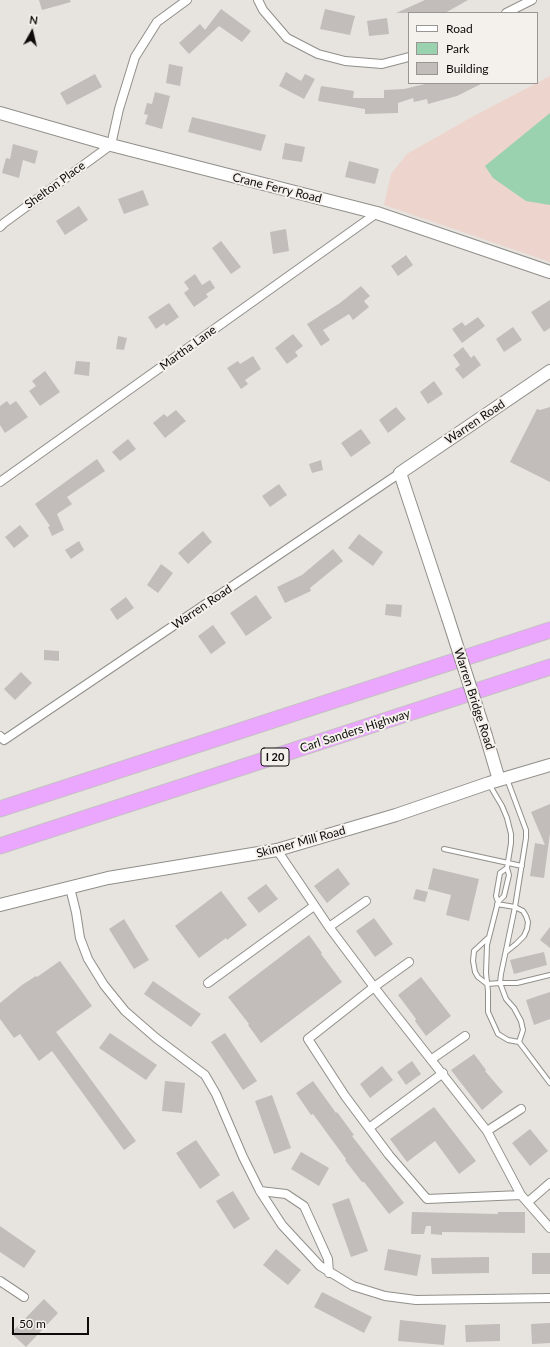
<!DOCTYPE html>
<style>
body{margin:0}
#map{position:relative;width:550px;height:1347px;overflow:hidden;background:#e7e4df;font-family:Lato,sans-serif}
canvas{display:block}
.legend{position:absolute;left:408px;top:12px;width:130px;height:72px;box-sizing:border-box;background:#f4f1ec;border:1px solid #989592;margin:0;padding:5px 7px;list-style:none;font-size:12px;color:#0d0c0a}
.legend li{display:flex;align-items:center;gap:8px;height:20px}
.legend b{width:20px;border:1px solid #989592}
.north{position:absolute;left:12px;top:12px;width:40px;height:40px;-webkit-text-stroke:3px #f4f1ec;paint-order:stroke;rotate:8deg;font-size:11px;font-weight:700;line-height:16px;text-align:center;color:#0d0c0a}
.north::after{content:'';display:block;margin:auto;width:14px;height:18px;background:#0d0c0a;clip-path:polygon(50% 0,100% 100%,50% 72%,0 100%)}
.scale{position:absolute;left:12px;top:1317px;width:77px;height:18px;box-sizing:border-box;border:2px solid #0d0c0a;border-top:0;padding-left:5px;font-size:12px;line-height:14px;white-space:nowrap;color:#0d0c0a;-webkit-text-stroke:3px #f4f1ec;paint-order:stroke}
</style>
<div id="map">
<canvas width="550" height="1347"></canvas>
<ul class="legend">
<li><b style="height:5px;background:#fff"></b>Road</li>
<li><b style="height:11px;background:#9ad2af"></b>Park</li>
<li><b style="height:11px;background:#c2bcba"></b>Building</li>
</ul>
<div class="north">N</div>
<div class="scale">50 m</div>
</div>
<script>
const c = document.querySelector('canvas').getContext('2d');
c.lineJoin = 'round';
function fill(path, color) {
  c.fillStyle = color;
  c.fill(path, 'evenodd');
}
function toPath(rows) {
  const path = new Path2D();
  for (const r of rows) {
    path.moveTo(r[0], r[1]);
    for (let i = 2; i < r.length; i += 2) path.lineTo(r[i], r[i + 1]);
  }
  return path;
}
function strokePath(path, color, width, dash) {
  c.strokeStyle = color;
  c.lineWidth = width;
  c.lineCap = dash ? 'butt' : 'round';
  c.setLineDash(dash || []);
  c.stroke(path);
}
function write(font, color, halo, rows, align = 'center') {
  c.font = font + ' Lato,sans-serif';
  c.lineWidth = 4;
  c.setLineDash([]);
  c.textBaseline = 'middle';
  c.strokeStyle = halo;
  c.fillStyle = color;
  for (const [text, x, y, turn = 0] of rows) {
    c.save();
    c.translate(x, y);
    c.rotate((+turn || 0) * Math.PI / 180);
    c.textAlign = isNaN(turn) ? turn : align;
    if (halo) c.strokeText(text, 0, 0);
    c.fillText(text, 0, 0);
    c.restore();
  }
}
fill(toPath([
 [550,76,550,262,384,205,391,174,407,154,470,118]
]), '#edd4cc');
fill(toPath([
 [550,113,550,205,526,201,493,178,485,166]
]), '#9ad2af');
fill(toPath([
 [39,0,70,0,71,2,42,10],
 [425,0,468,0,445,13,396,13],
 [221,9,251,31,242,42,219,26,189,54,179,43,200,24,205,30],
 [325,9,355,16,350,35,320,29],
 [387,18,389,34,369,36,367,21],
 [169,64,183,67,180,86,166,83],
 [286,72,301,81,305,74,315,79,304,99,279,86],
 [95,74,102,87,67,105,60,93],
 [429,83,483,83,457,96,428,104,427,99,414,102,413,98,398,103,398,113,365,114,365,109,318,101,321,86,354,91,353,98,384,98,384,90,404,89],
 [155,92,170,96,162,129,145,124,148,115,144,114,147,103,152,104],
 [192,117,266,135,261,151,188,132],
 [285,143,305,147,302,162,282,159],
 [13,144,38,151,35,164,23,160,19,178,2,173,6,158,10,159],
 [349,161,379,169,375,184,345,177],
 [143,190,149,205,124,214,118,199],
 [79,206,88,220,65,235,56,221],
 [286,229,289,251,273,254,270,232],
 [221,241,241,267,231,274,212,248],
 [406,255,413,265,398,276,391,266],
 [195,274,202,285,210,280,215,288,206,294,208,297,194,307,184,293,189,289,184,282],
 [361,286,370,296,364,301,369,307,353,320,349,314,323,330,330,340,321,346,307,324,340,303],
 [550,300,550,328,544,332,531,312],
 [169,303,179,317,166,326,164,323,156,329,148,317],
 [478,317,485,326,462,343,452,329,462,322,465,326],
 [513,327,522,340,504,352,496,339],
 [293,334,303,346,295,352,298,356,287,364,275,348],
 [118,336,127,338,124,350,116,349],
 [463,347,471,358,474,355,481,365,463,379,455,369,460,365,453,355],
 [253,356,261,369,245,380,248,384,241,389,227,368,238,361,240,364],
 [76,361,90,362,89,376,74,374],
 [45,371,60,392,40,406,29,391,36,386,32,381],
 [434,381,443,394,428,404,420,392],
 [7,401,10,405,16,401,28,417,5,433,0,425,0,406],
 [396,407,406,419,388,433,379,420],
 [550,407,550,482,510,462,537,409,540,410],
 [176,410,186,421,165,438,153,423,164,414,167,417],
 [361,429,371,443,351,457,341,443],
 [128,439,136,449,120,461,112,452],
 [97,459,105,471,67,497,72,504,57,514,64,530,52,536,48,527,50,526,35,504],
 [321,460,323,470,312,473,309,464],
 [279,484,287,495,270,507,262,496],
 [20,525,29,536,14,548,5,537],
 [203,531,212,542,188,564,178,553],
 [359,534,383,552,373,566,348,548],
 [79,541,84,550,71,559,65,550],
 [333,549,343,561,310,588,311,591,285,603,277,587,302,575],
 [161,564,173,573,158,593,147,585],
 [256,595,272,618,246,636,230,613],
 [126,597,134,608,117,620,110,609],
 [386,604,402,605,401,617,385,615],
 [213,625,226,643,211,654,198,636],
 [44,650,59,651,59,661,44,660],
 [21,672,32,683,15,700,4,689],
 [550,804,550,833,544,878,530,876,535,843,545,845,531,812],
 [338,868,350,884,327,903,314,886],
 [433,868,479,879,469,921,446,915,451,895,428,889],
 [266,884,278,899,259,913,247,898],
 [416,889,428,892,425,902,413,899],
 [221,891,247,925,227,940,226,938,199,958,175,926],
 [374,918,393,944,375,957,356,931],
 [124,919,149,960,134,969,109,929],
 [550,927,550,948,540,940],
 [309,935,322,953,321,954,342,982,261,1043,248,1025,249,1024,228,997],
 [544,952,547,965,514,974,510,960],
 [60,961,92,1006,56,1032,136,1141,124,1150,52,1051,39,1061,20,1034,14,1038,0,1019,0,1003,22,985,36,976,37,977],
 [421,977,451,1016,426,1036,415,1021,416,1019,398,995],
 [153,981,201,1014,191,1027,144,994],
 [550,992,550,1019,534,1025,526,1000],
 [110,1033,157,1065,146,1080,99,1048],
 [225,1033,257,1081,243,1090,211,1042],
 [474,1054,486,1070,485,1071,503,1092,482,1110,451,1070],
 [412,1061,421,1074,406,1085,397,1072],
 [382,1066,393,1080,370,1098,360,1084],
 [165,1081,185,1083,182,1113,162,1111],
 [313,1081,336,1113,337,1112,354,1135,352,1136,404,1203,389,1214,364,1182,362,1182,345,1160,346,1159,313,1114,311,1115,296,1093],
 [272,1095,291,1148,274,1154,255,1101],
 [434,1107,476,1161,459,1174,435,1141,407,1162,390,1139],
 [530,1129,548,1151,530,1166,512,1143],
 [196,1140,220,1175,200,1189,176,1153],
 [301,1152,329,1168,319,1186,291,1169],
 [233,1191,250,1219,234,1229,216,1201],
 [349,1198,368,1251,351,1257,332,1204],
 [412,1212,498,1214,498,1212,525,1212,525,1233,442,1232,442,1235,431,1234,431,1226,426,1226,424,1234,411,1234],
 [0,1226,36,1251,24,1268,0,1252],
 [276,1249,301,1270,288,1285,263,1265],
 [388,1249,421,1255,417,1276,384,1270],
 [532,1253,550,1253,550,1274,532,1274],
 [489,1257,489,1273,432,1274,431,1258],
 [322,1292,372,1317,364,1333,314,1307],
 [44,1299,58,1313,26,1347,11,1333],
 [400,1320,446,1325,444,1345,398,1341],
 [550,1323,550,1343,532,1344,531,1324],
 [500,1324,500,1341,466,1342,465,1325]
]), '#c2bcba');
const lane = toPath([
 [507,779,526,830,526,838,515,907,501,974,500,983,506,999,514,1008,521,1021,523,1030,519,1042],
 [489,784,502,806,507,818,511,834,511,843,507,868,500,873,496,896,498,902,487,945,486,973,488,991,488,1012,498,1034,508,1040,519,1042,550,1083],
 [444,849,522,866],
 [498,902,504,896,509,875,507,868],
 [497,904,515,907,523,911,526,916,528,922,527,929,524,936,516,944,506,952],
 [488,938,474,951,473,961,475,972,478,977,487,984,500,983,517,983,550,975]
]);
const street = toPath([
 [258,0,263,10,287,38,318,54,345,61,382,64,409,57],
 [506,13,532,0],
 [0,227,4,223,111,145,119,109,135,57,157,22,187,0],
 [0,482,377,213],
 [0,736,4,740,400,473],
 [277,850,329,927,374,987,487,1131,521,1195,427,1199,389,1155,345,1096,308,1039,374,987,409,962],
 [70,888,76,912,80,938,88,959,104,985,125,1011,156,1038,205,1075,216,1094,243,1157,260,1191,282,1225,320,1266,353,1286,385,1296,416,1300,550,1298],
 [329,927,366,901],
 [208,983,314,906],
 [432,1059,465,1036],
 [369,1128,443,1073],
 [487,1131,521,1109],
 [260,1191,286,1194,304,1206,328,1259,329,1273],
 [521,1195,550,1228],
 [528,1202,550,1183],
 [0,1281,24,1297]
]);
const secondary = toPath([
 [0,113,111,145,377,213,550,272],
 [448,618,400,473,550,371],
 [486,736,499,780],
 [0,905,108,878,277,850,396,815,489,783,550,765]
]);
const highway = toPath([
 [0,809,550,630],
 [0,846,550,667]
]);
strokePath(lane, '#918f8a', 6);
strokePath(street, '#918f8a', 10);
strokePath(secondary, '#918f8a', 14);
strokePath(highway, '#c0c0bf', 17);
strokePath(lane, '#fff', 4);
strokePath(street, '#fff', 8);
strokePath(secondary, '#fff', 12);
strokePath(highway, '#eaa7fd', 15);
const secondaryBridge = toPath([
 [448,618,486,736]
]);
strokePath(secondaryBridge, '#918f8a', 14, []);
strokePath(secondaryBridge, '#fff', 12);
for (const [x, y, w] of [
 [275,757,28]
]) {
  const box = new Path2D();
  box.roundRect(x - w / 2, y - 9, w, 18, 3);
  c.fillStyle = '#f4f1ec';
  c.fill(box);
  strokePath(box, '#0d0c0a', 1);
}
write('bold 11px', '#0d0c0a', null, [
 ["I 20",275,757]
]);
write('12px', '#0d0c0a', '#f4f1ec', [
 ["Shelton Place",55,185,-36],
 ["Crane Ferry Road",277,188,14],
 ["Martha Lane",188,348,-36],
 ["Warren Road",475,422,-34],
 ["Warren Road",202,607,-34],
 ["Warren Bridge Road",474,699,72],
 ["Carl Sanders Highway",355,731,-18],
 ["Skinner Mill Road",301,842,-15]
]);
</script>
